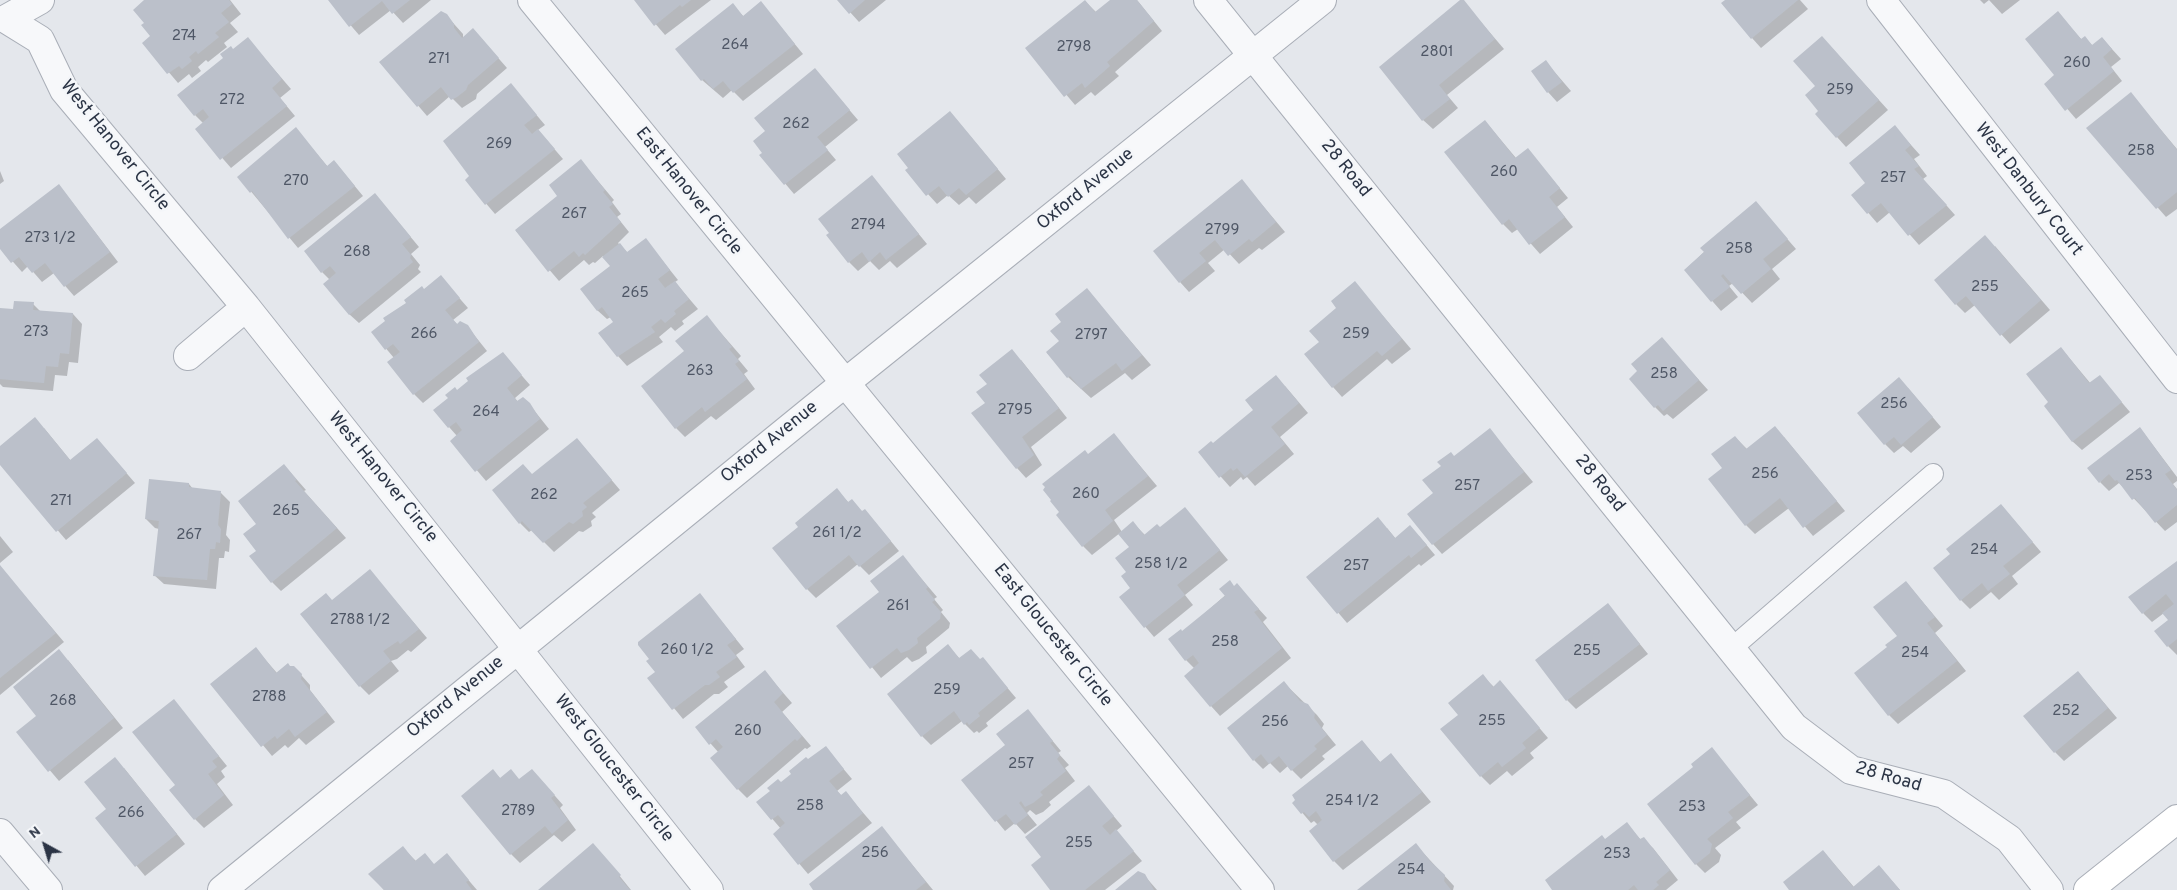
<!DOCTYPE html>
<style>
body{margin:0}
#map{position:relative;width:2177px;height:890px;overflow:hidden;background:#e4e7ec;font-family:Overpass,sans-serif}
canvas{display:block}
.north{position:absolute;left:20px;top:820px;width:50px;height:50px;-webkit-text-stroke:4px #f4f6f9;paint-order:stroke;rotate:321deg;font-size:14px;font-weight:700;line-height:20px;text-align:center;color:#2b3445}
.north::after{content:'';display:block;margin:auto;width:18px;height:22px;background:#2b3445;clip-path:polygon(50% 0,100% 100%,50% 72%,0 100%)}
</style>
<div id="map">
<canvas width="2177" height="890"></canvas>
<div class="north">N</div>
</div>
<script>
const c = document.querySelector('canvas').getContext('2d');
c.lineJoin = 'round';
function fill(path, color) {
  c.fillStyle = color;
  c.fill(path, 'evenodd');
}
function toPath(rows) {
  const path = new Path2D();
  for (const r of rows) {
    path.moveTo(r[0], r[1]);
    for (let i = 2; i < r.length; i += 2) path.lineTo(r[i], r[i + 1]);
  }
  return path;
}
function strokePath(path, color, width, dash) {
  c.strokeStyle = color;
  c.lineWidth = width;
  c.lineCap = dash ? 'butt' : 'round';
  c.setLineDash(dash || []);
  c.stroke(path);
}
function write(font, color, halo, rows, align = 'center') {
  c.font = font + ' Overpass,sans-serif';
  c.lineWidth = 5;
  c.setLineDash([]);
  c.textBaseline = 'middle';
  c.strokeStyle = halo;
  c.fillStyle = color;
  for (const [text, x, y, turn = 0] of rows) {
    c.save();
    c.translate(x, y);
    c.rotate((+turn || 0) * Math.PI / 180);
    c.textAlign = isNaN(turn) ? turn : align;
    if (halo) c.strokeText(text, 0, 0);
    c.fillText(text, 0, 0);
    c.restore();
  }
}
fill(toPath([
 [147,0,230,0,241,14,230,23,238,32,224,43,227,47,208,62,206,60,198,67,201,71,192,78,189,74,178,83,144,43,152,37,145,23],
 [329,0,431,0,403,23,391,10,359,35],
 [635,0,711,0,665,35],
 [839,0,886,0,859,22],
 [1112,0,1137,0,1162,31,1115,72,1119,76,1095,96,1091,92,1075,105,1027,48,1085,1,1096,12],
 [1462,0,1504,49,1447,95,1458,108,1433,129,1423,120],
 [1727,0,1800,0,1808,9,1761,48,1752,38],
 [1980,0,1989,0,1984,4],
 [1989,0,2020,0,2002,14],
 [761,3,803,54,743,101,732,90,723,98,702,80,733,5,744,17],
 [2058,13,2082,40,2085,38,2093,46,2102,38,2121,59,2111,67,2122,81,2076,119,2046,84,2056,76],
 [446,15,463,34,463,38,473,29,507,68,477,94,476,99,462,108,450,96,427,116,381,62],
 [248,39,291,89,280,98,295,116,231,168,197,129,204,124,195,115,234,51],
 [1831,47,1888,110,1846,147,1837,137,1820,111],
 [1546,62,1571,91,1557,102,1548,92],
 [815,70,858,120,825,147,836,160,794,194,761,155,764,153,767,131],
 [511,85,545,125,538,130,563,159,495,214,466,180,471,176],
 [2131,94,2177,149,2177,209,2166,217,2088,128],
 [950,112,1006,179,976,204,969,197,959,205,948,195,937,204,907,171],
 [1485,121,1516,158,1528,150,1568,198,1557,207,1573,227,1540,254,1518,229,1512,233,1503,224],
 [1895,127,1920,155,1914,159,1927,176,1923,179,1955,215,1919,245,1890,212,1877,223,1853,195,1867,184],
 [296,129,328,167,334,161,363,196,298,248,239,177],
 [581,161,614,200,612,202,621,214,617,217,629,232,618,243,628,253,646,240,678,280,675,282,698,309,682,321,684,324,675,331,671,327,659,337,663,342,627,366,618,356,615,322,611,317,607,319,597,310,611,266,603,256,595,263,593,262,589,265,584,260,559,281,516,231,559,196],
 [0,171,4,181,0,184],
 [872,177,927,244,897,268,890,261,879,270,870,261,858,271,849,262],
 [1242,181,1285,232,1262,250,1259,248,1239,264,1225,249,1208,263,1215,271,1189,292,1180,282],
 [59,185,118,262,74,296,54,273,42,282,28,266,22,272,0,247,0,231],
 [375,194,419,247,411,254,420,265,418,269,421,272,359,323,349,314,330,280,322,272],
 [1756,203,1796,249,1772,269,1780,279,1752,303,1733,283,1729,286,1738,297,1721,311,1685,270],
 [1995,246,2050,310,2010,344,1975,305,1965,313,1956,304],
 [441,277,468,308,453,320,458,325,467,326,487,351,423,403,414,394,394,358,373,333],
 [1355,283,1411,349,1392,364,1387,359,1342,397,1333,387,1320,342,1338,308],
 [1087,290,1151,365,1132,380,1125,373,1091,398,1068,377,1047,353,1061,341,1063,322],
 [33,304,41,312,73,314,82,324,78,363,69,362,67,376,55,375,53,391,3,387,0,384,0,309,14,310],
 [707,317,741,356,738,359,748,371,744,374,755,389,716,420,711,416,685,437,676,428,685,352],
 [1662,339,1708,390,1673,419,1667,414,1664,416,1655,407],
 [2061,348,2091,384,2100,377,2130,412,2082,450,2072,441,2050,402],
 [503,354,530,385,515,398,518,402,529,404,549,429,486,481,452,441,457,436,449,427,458,391],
 [1021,360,1067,418,1031,447,1042,465,1026,478,1017,468,986,403],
 [1285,386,1308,413,1280,437,1294,454,1255,486,1247,477,1243,480,1241,477,1230,487,1199,452,1213,444],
 [1908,388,1941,427,1911,453,1903,446,1894,453,1885,444],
 [44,428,71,461,97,439,135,483,66,540,0,463,0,448],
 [2140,428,2177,477,2177,481,2173,484,2177,489,2177,522,2165,531,2119,483,2109,491,2100,482],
 [1490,430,1533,482,1442,554,1433,544,1434,494,1454,457],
 [1114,435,1157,486,1114,520,1122,532,1133,523,1145,535,1160,529,1185,509,1228,560,1185,595,1193,605,1154,637,1120,597,1132,588,1128,572,1131,547,1120,533,1092,555,1083,546,1088,455],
 [1735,437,1747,449,1784,437,1845,511,1813,536,1789,508,1755,534,1746,525,1724,468],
 [577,439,620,490,592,513,596,517,591,521,592,526,583,532,579,531,554,552,532,530,529,532,520,523,533,475],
 [284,465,306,490,304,491,346,538,281,591,272,582,258,551,258,524],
 [189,484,193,489,221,493,230,502,226,535,230,540,229,552,225,551,224,558,219,558,216,589,164,584,154,575,159,529,155,528,146,519],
 [837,490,849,503,863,512,865,510,899,551,869,575,858,564,816,598,807,589,800,527],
 [2001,505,2041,552,2012,576,2018,584,1999,600,1991,592,1970,609,1961,600,1952,554],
 [1387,528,1396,539,1419,536,1435,555,1421,566,1419,564,1347,623,1308,577],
 [0,536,13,552,0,563],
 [903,557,937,597,934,599,943,610,941,612,950,623,949,628,926,647,927,653,919,659,912,662,907,657,881,678,838,626,880,592],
 [2177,562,2177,655,2168,646,2170,620,2164,613,2152,622,2143,613],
 [0,567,64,642,0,695],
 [370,571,427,638,411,652,408,650,397,659,391,661,399,671,369,695,360,686,332,601],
 [1906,582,1943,626,1935,633,1966,671,1898,724,1889,715,1889,647,1899,636],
 [1237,585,1267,618,1263,622,1291,658,1220,716,1211,706,1195,669,1186,660,1182,633],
 [700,595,744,649,736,655,745,667,724,682,728,687,719,694,714,694,683,719,649,678,657,672,651,659],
 [1608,605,1648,654,1576,709,1567,700],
 [948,646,960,659,983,659,1016,698,986,723,988,726,979,733,977,731,974,733,962,721,931,745,922,736],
 [256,649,277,673,294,667,310,685,310,690,335,722,306,745,299,738,288,748,285,745,272,756,212,684],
 [68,660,123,728,59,781,18,733,38,716],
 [765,672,792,703,782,712,811,746,807,749,805,748,747,798,738,789,719,753,696,727],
 [2078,672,2117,718,2064,761,2055,752],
 [1483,676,1494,687,1500,682,1548,738,1530,753,1534,758,1512,776,1507,771,1490,785,1481,776,1459,715],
 [1284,683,1317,715,1324,724,1322,728,1336,745,1322,756,1325,759,1301,779,1288,766,1280,773,1270,763,1263,769,1254,760],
 [174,701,227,766,221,771,225,777,217,784,233,805,204,828,195,819,176,786],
 [1027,710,1061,751,1058,753,1069,765,1065,768,1075,781,1049,802,1051,805,1043,812,1036,815,1030,810,1027,813,1037,825,1025,834,1015,823,1005,831,963,780,1006,745],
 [1362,741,1381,763,1391,754,1431,802,1343,870,1334,861,1318,825,1314,821,1311,823,1294,803],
 [825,747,852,779,837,791,842,796,846,793,872,823,808,874,774,834,781,829,758,802],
 [1712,749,1758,805,1736,822,1741,828,1715,848,1721,855,1719,862,1705,873,1696,864,1695,767],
 [124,768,185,844,145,876,97,818,108,810],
 [493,771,501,779,541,780,563,805,560,808,576,830,562,842,554,835,520,863,511,854],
 [1089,787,1122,826,1116,831,1142,861,1105,890,1052,890,1043,858],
 [1627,824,1641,840,1643,839,1653,848,1678,880,1666,890,1554,890,1605,841],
 [882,828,933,890,814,890],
 [1416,845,1454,886,1453,890,1359,890],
 [403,848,416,861,435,865,447,855,477,890,384,890,370,874],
 [1823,851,1854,887,1879,866,1900,890,1791,890],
 [602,854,631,890,540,890],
 [1144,875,1157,890,1117,890]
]), '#0003');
fill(toPath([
 [144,0,229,0,232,4,221,13,229,22,215,33,219,37,198,54,196,51,189,57,192,61,182,69,179,66,167,74,142,43,150,36,141,25,144,23,133,10],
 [328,0,410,0,392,14,382,1,349,27],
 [634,0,691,0,682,7,680,5,654,26],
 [837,0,865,0,849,14],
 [1085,0,1095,12,1110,0,1137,0,1154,21,1107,62,1110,66,1085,88,1082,83,1064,97,1025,48],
 [1460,0,1464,0,1495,39,1439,85,1450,99,1422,121,1379,67],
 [1725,0,1798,0,1751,39,1721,3],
 [761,1,795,44,733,93,723,81,713,89,704,79,701,81,675,49,733,3,743,16],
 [441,11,447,14,454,24,454,28,462,38,473,28,499,58,468,85,466,90,457,97,451,100,441,87,417,107,379,62],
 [2058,11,2081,39,2085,36,2092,45,2102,37,2112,49,2103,57,2114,71,2065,111,2044,84,2054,75,2025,39],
 [1822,36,1879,100,1836,138,1815,114,1818,111,1805,95,1815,86,1793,61],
 [248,37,282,79,272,88,287,106,220,160,195,129,209,117,203,109,194,116,177,95,223,58,220,54,231,46,233,49],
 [1546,60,1562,82,1547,93,1531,71],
 [815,68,850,110,817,137,828,150,784,185,759,155,762,153,753,141,765,131,754,118],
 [511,83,537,115,524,125,532,134,538,129,555,149,485,205,465,180,469,176,443,141],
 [2131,92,2177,150,2177,192,2156,209,2086,128],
 [950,111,998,169,966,195,959,188,948,197,939,186,926,196,905,170,908,168,897,154],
 [1485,120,1515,158,1528,148,1560,188,1549,197,1565,217,1529,245,1509,219,1502,225,1444,152],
 [1895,125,1911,145,1905,150,1919,166,1914,169,1947,205,1908,236,1881,203,1867,214,1851,195,1865,183,1849,163],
 [296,127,327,166,334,160,355,186,288,239,252,191,250,193,237,177],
 [581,159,605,190,603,192,613,204,609,207,621,222,585,255,583,253,579,257,574,251,548,272,515,230,557,196,549,185],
 [872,175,919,234,886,260,880,252,869,262,862,252,848,263,826,235,829,233,818,219],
 [1242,179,1276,222,1252,242,1249,239,1228,256,1215,240,1199,253,1206,261,1179,283,1153,251],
 [59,184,110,252,64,287,45,263,32,273,19,257,11,263,0,249,0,229],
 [375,193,411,237,402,244,411,255,410,258,413,262,349,315,323,284,336,273,330,266,321,273,304,251],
 [1756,201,1788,239,1763,259,1771,269,1741,294,1723,274,1721,276,1730,287,1711,302,1684,270,1704,252,1700,248],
 [1985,235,2041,300,2000,336,1966,296,1955,305,1934,280],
 [646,238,670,270,658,279,665,288,675,281,689,299,674,311,676,314,665,323,661,319,651,327,655,332,617,357,598,333,613,322,602,307,597,311,580,289,610,266,602,257,620,243,627,252],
 [441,275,460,298,445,310,457,324,460,321,468,325,479,342,413,395,387,362,400,352,393,344,385,350,371,332,385,321,383,318,406,303,404,300,422,286,424,289],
 [1355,281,1402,339,1382,356,1377,351,1332,388,1304,354,1319,342,1309,331,1336,308,1331,301],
 [1087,288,1142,355,1122,371,1116,363,1081,389,1070,376,1067,378,1046,352,1059,341,1050,331,1061,322,1055,314],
 [14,301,34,302,33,310,73,313,69,354,60,353,58,367,46,366,44,383,0,379,0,308,13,309],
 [707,315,732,347,729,349,739,361,735,364,747,379,705,412,702,407,675,429,641,386,684,351,675,341],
 [1662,337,1699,380,1663,411,1658,405,1654,408,1629,379,1637,371,1631,364],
 [2061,347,2089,383,2100,375,2122,402,2072,442,2044,406,2048,402,2026,374],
 [1012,349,1059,408,1022,437,1034,455,1016,469,971,413,985,403,976,392,987,384,979,375],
 [503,352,522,375,507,388,517,401,523,397,530,403,540,419,475,472,450,441,462,430,456,422,448,428,433,410,448,398,445,395,455,387,457,390,468,381,466,378],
 [1276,375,1299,403,1271,427,1285,444,1245,477,1237,468,1233,471,1231,468,1219,478,1198,452,1211,441,1213,443,1253,410,1245,400],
 [1899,377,1933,417,1901,445,1894,437,1884,445,1857,413],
 [35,417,70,460,97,438,127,473,56,532,0,465,0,446],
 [1775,426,1837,501,1803,528,1780,498,1745,526,1708,479,1722,468,1711,454,1735,436,1746,449],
 [2140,427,2171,470,2165,474,2177,490,2177,505,2155,523,2135,498,2132,500,2117,480,2115,481,2109,474,2099,483,2087,468],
 [1490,428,1524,472,1432,545,1407,514,1433,493,1422,480,1441,466,1437,462,1451,452,1454,456],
 [1114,433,1148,476,1105,510,1113,521,1082,547,1056,515,1059,512,1050,501,1051,500,1043,490,1045,487,1042,484,1085,450,1088,454],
 [577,438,612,480,583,503,587,507,582,511,583,516,573,524,569,522,543,543,522,521,519,524,492,490,523,464,532,474],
 [284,464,297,480,295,481,337,528,271,583,249,556,256,551,243,534,256,524,238,501],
 [149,479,189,483,189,487,221,491,218,525,221,529,220,543,216,542,215,549,210,549,207,580,153,576,159,521,145,519],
 [837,488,848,502,852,499,862,511,865,509,891,541,859,567,849,555,806,590,772,548,798,527,795,523],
 [2001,504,2033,542,2003,566,2010,574,1988,591,1982,583,1960,601,1933,568,1950,554,1946,549],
 [1185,507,1220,550,1177,585,1185,595,1144,628,1119,597,1130,588,1121,576,1126,572,1115,558,1129,547,1118,534,1133,521,1144,535,1157,524,1160,527],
 [1378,517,1395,538,1410,525,1427,545,1411,558,1409,555,1337,614,1306,577],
 [903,555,928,587,926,589,935,600,932,602,941,612,940,619,917,638,918,643,909,650,901,653,897,648,870,669,836,626,879,592,870,581],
 [2177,561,2177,639,2167,647,2154,631,2168,620,2162,613,2174,604,2166,594,2142,614,2128,597],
 [0,565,56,633,0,678],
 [370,569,419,629,400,644,398,641,383,651,391,661,359,687,300,614,326,593,332,600],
 [1230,580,1234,586,1237,583,1259,609,1254,612,1282,648,1210,707,1184,676,1199,663,1193,655,1185,661,1168,639,1181,629,1182,631,1225,596,1219,589],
 [1906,581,1935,617,1927,623,1957,661,1888,716,1854,673,1887,647,1885,645,1897,636,1873,607],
 [700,593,736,639,727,645,737,657,716,672,720,677,709,685,705,685,672,710,647,678,655,672,646,661,649,659,638,645,638,642],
 [1608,603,1640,644,1566,701,1535,660],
 [948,644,959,658,971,649,980,659,983,657,1008,688,978,713,980,716,969,725,967,722,964,725,954,711,921,737,887,694],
 [256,647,276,673,288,663,290,666,294,666,302,674,301,679,327,712,295,737,289,729,277,739,275,736,261,747,210,684],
 [59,649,114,718,48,772,16,732,36,716,13,687],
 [765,670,783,693,774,702,802,736,797,741,795,739,737,790,710,758,723,747,716,739,709,745,695,727],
 [2078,671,2108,708,2054,753,2023,716],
 [1483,674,1493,687,1500,680,1540,728,1522,743,1526,748,1502,767,1498,762,1480,777,1440,729,1458,715,1448,703],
 [1284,681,1300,701,1308,704,1315,714,1314,718,1327,735,1314,746,1317,749,1291,771,1279,756,1269,764,1261,754,1253,761,1227,728],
 [174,699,219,756,212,761,217,767,208,774,224,795,194,820,169,790,175,785,132,732],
 [1028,709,1053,741,1050,743,1060,755,1057,759,1066,771,1040,792,1043,795,1033,803,1025,807,1021,801,1019,803,1028,815,1015,825,1006,814,995,822,961,780,1005,745,996,734],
 [1362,740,1380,762,1391,753,1422,792,1333,862,1309,831,1322,820,1316,811,1309,817,1304,812,1301,814,1292,803,1295,800,1292,795],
 [826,746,844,769,829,781,841,795,846,791,863,813,798,865,773,834,785,823,778,815,771,820,756,802,770,791,767,788,778,779,781,782,791,774,789,771,806,757,808,759],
 [1712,747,1750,795,1728,812,1733,818,1707,839,1712,844,1710,853,1695,865,1647,804,1693,767,1691,764],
 [115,757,177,834,135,867,95,818,106,809,84,782],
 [493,769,500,778,511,769,519,779,532,769,555,795,551,798,568,820,552,834,545,826,510,855,461,796],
 [1089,785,1114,816,1102,826,1110,835,1116,829,1134,851,1085,890,1050,890,1031,865,1041,857,1025,837],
 [1627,822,1640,839,1644,837,1670,870,1656,882,1659,885,1653,890,1638,890,1634,885,1628,890,1552,890,1545,880,1602,835,1605,839],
 [882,826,926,882,916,890,813,890,809,884],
 [593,843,621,875,619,877,630,890,538,890],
 [1416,843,1430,861,1445,875,1444,881,1451,890,1357,890],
 [403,846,415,861,425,853,434,864,447,853,469,880,466,882,472,890,384,890,368,874],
 [1823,850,1853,887,1879,865,1900,890,1789,890,1783,882],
 [1138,871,1145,874,1154,890,1115,890]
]), '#bbc0ca');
const lane = toPath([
 [1732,648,1933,474]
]);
const street = toPath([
 [40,0,6,19,40,40,64,90,246,307,709,890],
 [532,0,1260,890],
 [1208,0,1794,727,1851,770,1944,794,2009,839,2049,890],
 [1881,0,2177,379],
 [188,356,246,307],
 [0,833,48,890],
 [222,890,845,383,1322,0]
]);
const secondary = toPath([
 [2088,890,2177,819]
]);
strokePath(lane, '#a9aeb7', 22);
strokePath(street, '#a9aeb7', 30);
strokePath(secondary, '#a9aeb7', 30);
strokePath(lane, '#f7f8fa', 20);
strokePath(street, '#f7f8fa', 28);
strokePath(secondary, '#fff', 28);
write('15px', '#4f5766', null, [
 ["274",184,37],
 ["264",735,46],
 ["2798",1074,48],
 ["2801",1437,53],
 ["271",439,60],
 ["260",2077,64],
 ["259",1840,91],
 ["272",232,101],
 ["262",796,125],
 ["269",499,145],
 ["258",2141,152],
 ["260",1504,173],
 ["257",1893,179],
 ["270",296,182],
 ["267",574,215],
 ["2794",868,226],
 ["2799",1222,231],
 ["273 1/2",50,239],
 ["258",1739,250],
 ["268",357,253],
 ["255",1985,288],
 ["265",635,294],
 ["273",36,333],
 ["266",424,335],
 ["259",1356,335],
 ["2797",1091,336],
 ["263",700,372],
 ["258",1664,375],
 ["256",1894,405],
 ["2795",1015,411],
 ["264",486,413],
 ["256",1765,475],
 ["253",2139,477],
 ["257",1467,487],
 ["260",1086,495],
 ["262",544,496],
 ["271",61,502],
 ["265",286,512],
 ["261 1/2",837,534],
 ["267",189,536],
 ["254",1984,551],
 ["258 1/2",1161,565],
 ["257",1356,567],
 ["261",898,607],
 ["2788 1/2",360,621],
 ["258",1225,643],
 ["260 1/2",687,651],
 ["255",1587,652],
 ["254",1915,654],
 ["259",947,691],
 ["2788",269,698],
 ["268",63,702],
 ["252",2066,712],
 ["255",1492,722],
 ["256",1275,723],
 ["260",748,732],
 ["257",1021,765],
 ["254 1/2",1352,802],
 ["258",810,807],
 ["253",1692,808],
 ["2789",518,812],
 ["266",131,814],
 ["255",1079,844],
 ["256",875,854],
 ["253",1617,855],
 ["254",1411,871]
]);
write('18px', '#2b3445', '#f4f6f9', [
 ["West Hanover Circle",114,146,51],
 ["28 Road",1345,169,51],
 ["Oxford Avenue",1086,190,-39],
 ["West Danbury Court",2028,190,52],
 ["East Hanover Circle",688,192,51],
 ["Oxford Avenue",770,443,-39],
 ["West Hanover Circle",382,478,51],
 ["28 Road",1599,484,51],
 ["East Gloucester Circle",1052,636,51],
 ["Oxford Avenue",456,698,-39],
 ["West Gloucester Circle",613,769,52],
 ["28 Road",1888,778,16]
]);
</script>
